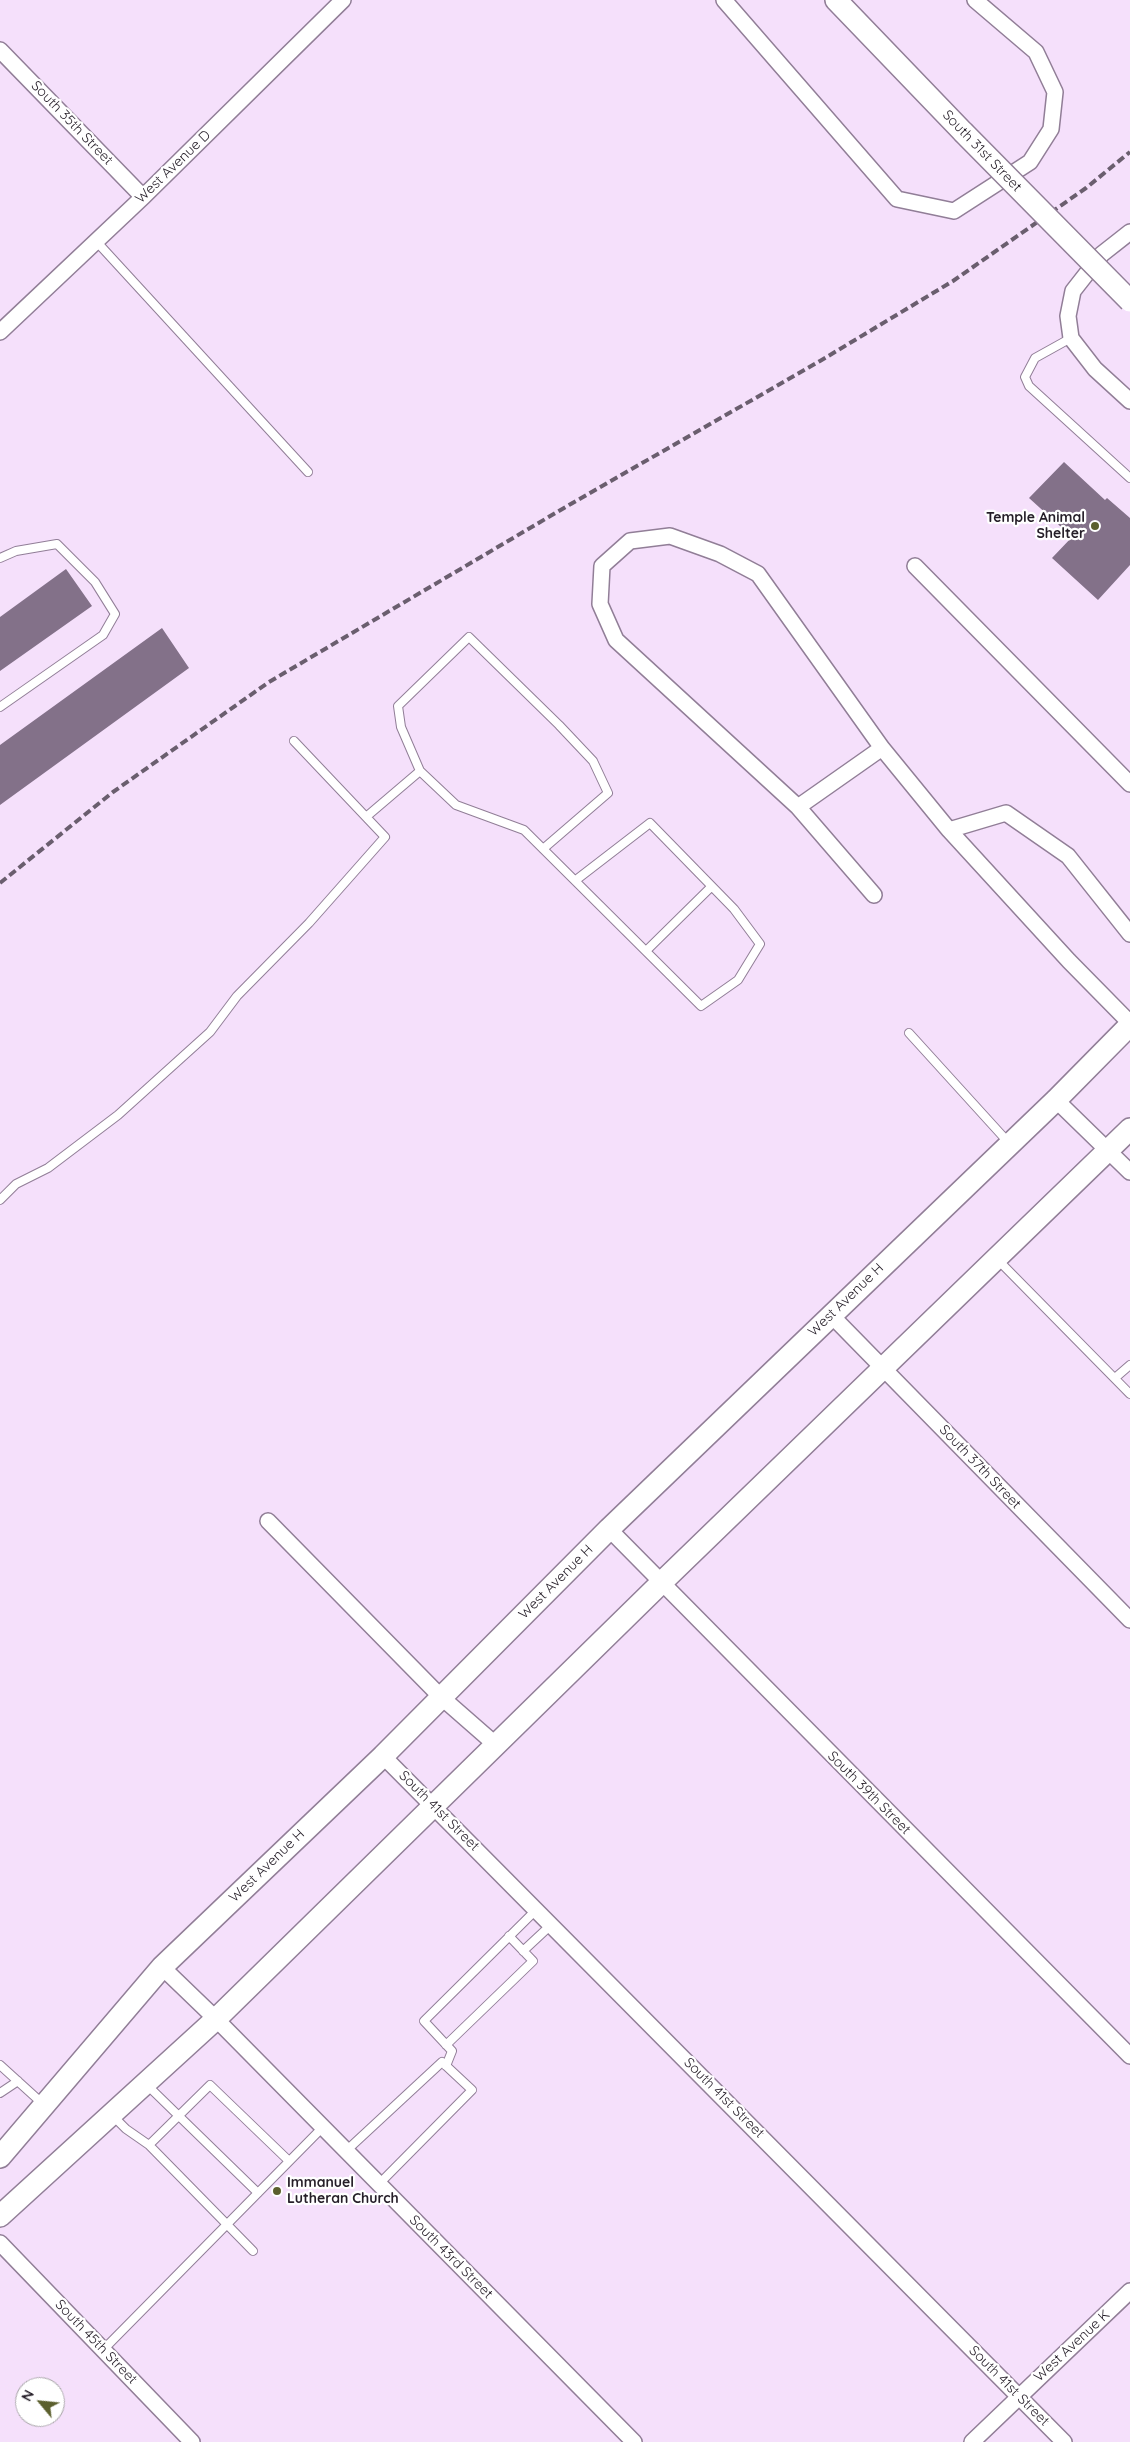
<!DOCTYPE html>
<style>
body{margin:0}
#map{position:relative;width:1130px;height:2442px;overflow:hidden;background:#f5e0fb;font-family:Quicksand,sans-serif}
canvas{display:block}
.north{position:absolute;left:15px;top:2377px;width:50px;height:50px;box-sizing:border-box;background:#fff;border:1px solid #a8a5a9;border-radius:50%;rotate:298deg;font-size:14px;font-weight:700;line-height:20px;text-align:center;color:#251e28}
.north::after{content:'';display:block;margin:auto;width:18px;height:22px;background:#5b5f2d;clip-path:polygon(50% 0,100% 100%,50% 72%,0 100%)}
</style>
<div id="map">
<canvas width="1130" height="2442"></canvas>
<div class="north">N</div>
</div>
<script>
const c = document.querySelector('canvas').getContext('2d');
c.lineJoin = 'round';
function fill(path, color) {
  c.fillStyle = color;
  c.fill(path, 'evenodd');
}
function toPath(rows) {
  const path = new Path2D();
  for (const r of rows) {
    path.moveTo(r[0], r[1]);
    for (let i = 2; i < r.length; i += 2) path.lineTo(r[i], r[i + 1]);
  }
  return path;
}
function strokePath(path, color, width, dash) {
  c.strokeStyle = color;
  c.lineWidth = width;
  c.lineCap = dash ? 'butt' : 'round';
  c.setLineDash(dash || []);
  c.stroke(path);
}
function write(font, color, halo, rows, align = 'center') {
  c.font = font + ' Quicksand,sans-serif';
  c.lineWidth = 4.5;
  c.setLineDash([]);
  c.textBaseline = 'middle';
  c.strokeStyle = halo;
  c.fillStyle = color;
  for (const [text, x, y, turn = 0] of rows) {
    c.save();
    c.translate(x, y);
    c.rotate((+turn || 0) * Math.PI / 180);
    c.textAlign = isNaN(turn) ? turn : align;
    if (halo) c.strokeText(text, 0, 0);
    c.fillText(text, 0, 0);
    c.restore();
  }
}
fill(toPath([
 [1064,462,1105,500,1107,498,1130,518,1130,565,1098,600,1052,558,1072,537,1029,498],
 [66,569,92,606,0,671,0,617],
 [162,628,189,668,0,805,0,745]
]), '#837189');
const service = toPath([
 [96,241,308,472],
 [1071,338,1035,358,1025,377,1029,386,1130,478],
 [0,558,16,551,57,544,95,582,115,614,103,635,0,707],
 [420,771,401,727,398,706,469,637,559,725,593,761,608,793,543,849],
 [366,817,420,771,456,805,524,830,701,1006,738,980,760,944,734,909,650,823,576,880],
 [647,950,711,887],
 [909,1033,1008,1142],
 [0,1200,16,1184,48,1168,118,1115,210,1032,237,996,309,923,385,837,294,741],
 [998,1260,1130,1394],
 [1115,1378,1130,1365],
 [523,1951,552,1924],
 [446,2045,533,1961,509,1936],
 [0,2065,43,2104],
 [446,2066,452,2051,424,2021,537,1909],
 [146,2084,258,2193],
 [0,2093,18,2081],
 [112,2115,126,2129,149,2145,210,2085,289,2161],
 [149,2145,253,2251],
 [346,2151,442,2062,472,2090,379,2184],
 [103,2350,323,2127]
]);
const minor = toPath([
 [724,0,897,199,954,211,1030,162,1051,129,1055,92,1036,52,975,0],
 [0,50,143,197],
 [1130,232,1102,254,1073,291,1068,316,1071,338,1095,369,1130,401],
 [0,332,143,197,343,0],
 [915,566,1130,784],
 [798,807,882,748,949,830,1006,813,1068,856,1130,934],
 [949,830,1069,961,1130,1023],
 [874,895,798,807,616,640,600,604,602,566,630,541,670,536,720,554,758,574,882,748],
 [1056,1100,1130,1172],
 [831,1315,1130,1620],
 [268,1521,440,1696,496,1745],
 [609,1529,1130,2056],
 [383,1756,1064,2442],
 [162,1967,216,2019,634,2442],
 [0,2243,192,2442],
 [972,2442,1130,2291]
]);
const secondary = toPath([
 [836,0,963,132],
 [0,2157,162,1967,383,1756,609,1529,1056,1100,1130,1025],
 [0,2216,216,2019,661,1583,1130,1129]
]);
strokePath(service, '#917e97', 10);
strokePath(minor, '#917e97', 18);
strokePath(secondary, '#917e97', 24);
strokePath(service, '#fff', 8);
strokePath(minor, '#fff', 15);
strokePath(secondary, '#fff', 21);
strokePath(toPath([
 [0,883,113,792,269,682,569,505,820,361,953,281,1086,188,1130,152]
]), '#6a5e6e', 4, [8, 4]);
const secondaryBridge = toPath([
 [963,132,1130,301]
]);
strokePath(secondaryBridge, '#917e97', 24, []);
strokePath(secondaryBridge, '#fff', 21);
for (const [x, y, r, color] of [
 [1095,526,5,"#5b5f2d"],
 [277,2191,5,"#5b5f2d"]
]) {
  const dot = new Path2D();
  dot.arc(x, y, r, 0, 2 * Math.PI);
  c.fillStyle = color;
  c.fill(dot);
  strokePath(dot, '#fff', 2);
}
write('14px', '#251e28', '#fff', [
 ["South 35th Street",72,123,46],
 ["South 31st Street",982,151,46],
 ["West Avenue D",173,167,-44],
 ["West Avenue H",846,1300,-44],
 ["South 37th Street",980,1467,46],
 ["West Avenue H",556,1582,-45],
 ["South 39th Street",869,1793,45],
 ["South 41st Street",439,1811,45],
 ["West Avenue H",267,1866,-44],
 ["South 41st Street",724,2098,45],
 ["South 43rd Street",451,2257,45],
 ["South 45th Street",96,2342,46],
 ["West Avenue K",1072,2346,-43],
 ["South 41st Street",1009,2386,45]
]);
write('bold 14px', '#251e28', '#fff', [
 ["Temple Animal",1085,518],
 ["Shelter",1085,534],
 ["Immanuel",287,2183,"left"],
 ["Lutheran Church",287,2199,"left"]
], 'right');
</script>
